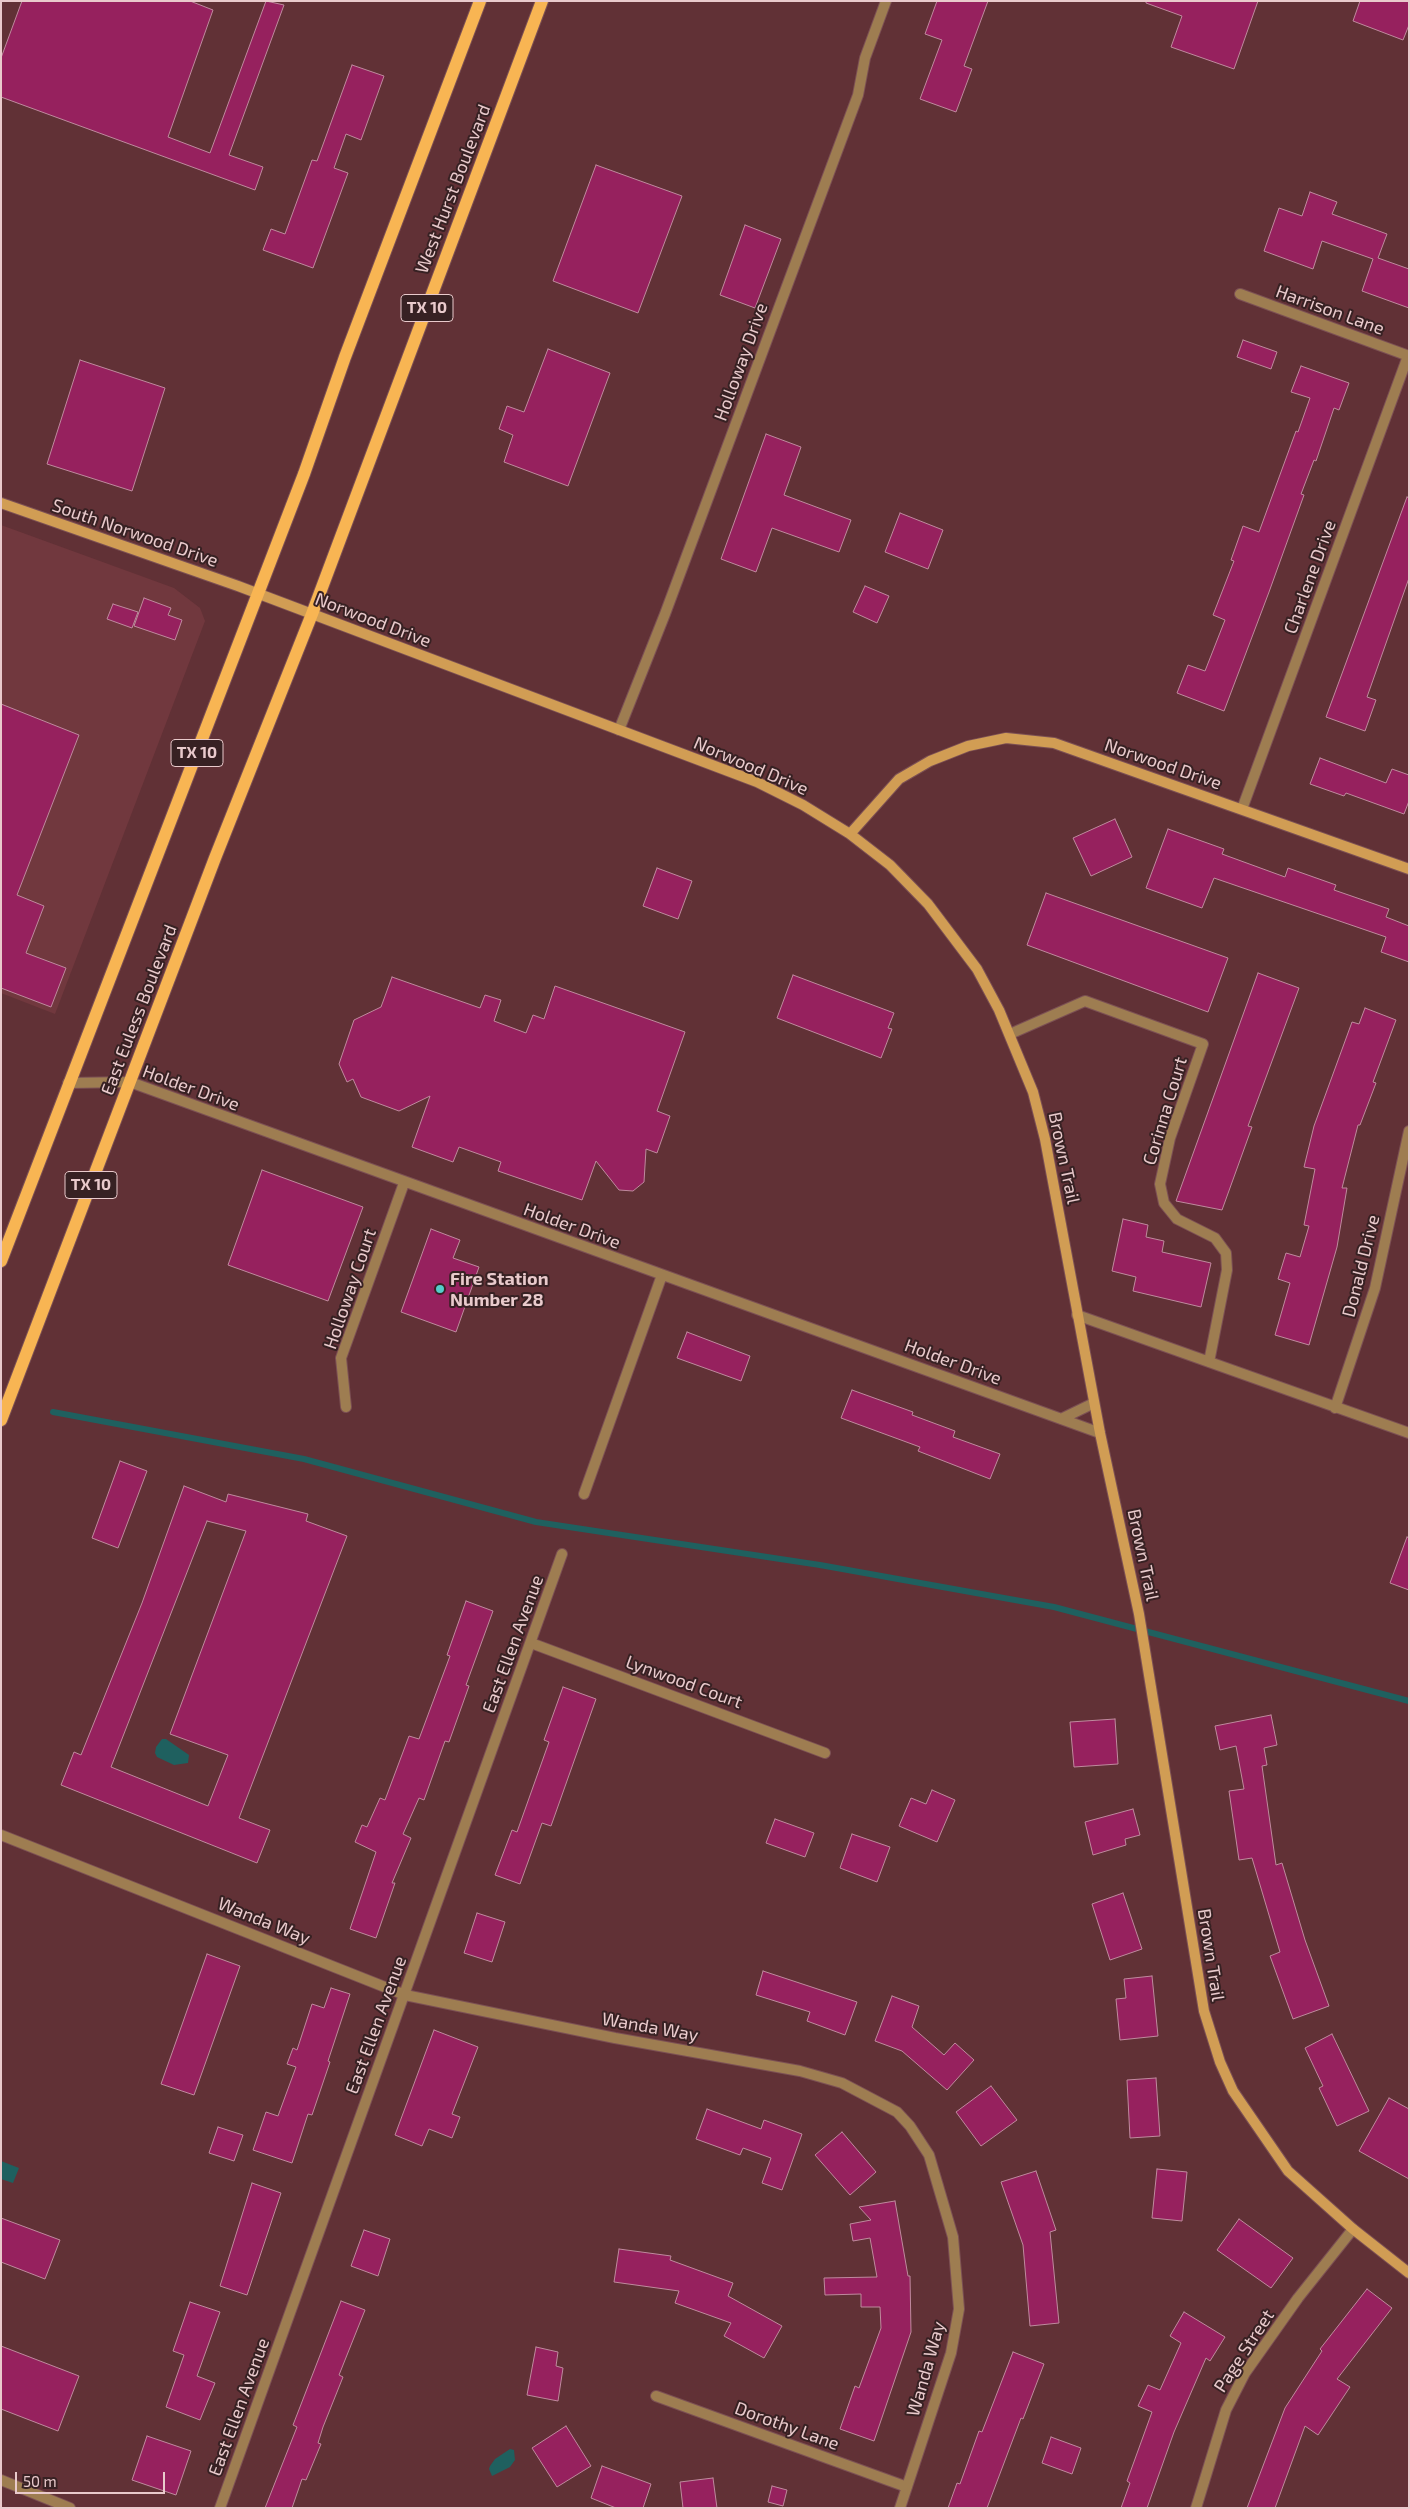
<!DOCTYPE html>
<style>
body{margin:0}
#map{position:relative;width:1410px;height:2509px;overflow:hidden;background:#613136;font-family:"Exo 2",sans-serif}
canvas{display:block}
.frame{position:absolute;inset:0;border:2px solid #e9cacc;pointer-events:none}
.scale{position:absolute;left:15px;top:2472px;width:150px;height:22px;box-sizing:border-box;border:2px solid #e9cacc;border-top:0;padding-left:6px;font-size:15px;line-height:18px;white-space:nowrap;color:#e9cacc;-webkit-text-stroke:4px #372123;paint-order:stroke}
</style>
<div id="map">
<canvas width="1410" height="2509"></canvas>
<div class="frame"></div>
<div class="scale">50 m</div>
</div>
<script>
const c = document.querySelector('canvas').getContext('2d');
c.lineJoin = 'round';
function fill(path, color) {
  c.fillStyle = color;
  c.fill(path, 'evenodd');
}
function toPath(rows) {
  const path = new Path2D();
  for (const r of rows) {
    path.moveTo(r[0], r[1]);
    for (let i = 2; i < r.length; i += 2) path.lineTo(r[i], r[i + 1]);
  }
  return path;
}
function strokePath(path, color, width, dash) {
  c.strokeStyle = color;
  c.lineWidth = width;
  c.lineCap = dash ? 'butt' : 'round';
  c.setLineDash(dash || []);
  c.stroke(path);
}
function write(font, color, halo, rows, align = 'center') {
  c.font = font + ' "Exo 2",sans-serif';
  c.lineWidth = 4;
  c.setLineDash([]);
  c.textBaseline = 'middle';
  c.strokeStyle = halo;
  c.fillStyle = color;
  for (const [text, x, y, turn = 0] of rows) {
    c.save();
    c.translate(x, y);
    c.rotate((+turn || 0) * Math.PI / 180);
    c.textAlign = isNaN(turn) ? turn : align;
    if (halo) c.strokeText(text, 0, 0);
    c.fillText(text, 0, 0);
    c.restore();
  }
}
fill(toPath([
 [1,525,174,588,200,608,205,621,55,1014,1,993]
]), '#71383e');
fill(toPath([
 [162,1739,166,1739,189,1755,188,1763,174,1765,157,1757,155,1753,156,1747],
 [1,2161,19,2168,13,2183,1,2179],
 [510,2449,514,2450,515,2460,510,2467,492,2476,489,2469,490,2466,495,2459]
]), '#1f605f');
strokePath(toPath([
 [53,1412,304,1459,536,1522,820,1565,1054,1607,1409,1701]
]), '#1f605f', 6);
const building = toPath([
 [22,1,190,1,213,10,168,137,210,153,266,1,284,5,229,155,263,167,255,190,1,97,1,58,22,1],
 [937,1,988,1,964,66,972,69,956,112,920,99,942,40,925,34,937,1],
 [1146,1,1258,1,1234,69,1171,47,1182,16,1146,3,1146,1],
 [1360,1,1409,1,1409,25,1403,40,1353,21,1360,1],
 [352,65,384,76,361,140,346,134,334,168,348,173,313,268,263,250,271,229,285,234,312,160,317,161,352,65],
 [596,165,682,196,638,313,553,281,596,165],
 [1310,192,1337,202,1332,214,1387,234,1378,258,1409,269,1409,308,1362,291,1373,259,1322,241,1313,269,1264,251,1279,208,1302,216,1310,192],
 [745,225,781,239,755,308,720,295,745,225],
 [1243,340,1277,352,1271,369,1237,357,1243,340],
 [548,349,610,373,568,486,504,462,513,435,499,429,507,406,524,412,548,349],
 [80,360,165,388,132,491,47,464,80,360],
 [1301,366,1349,383,1339,410,1334,408,1316,461,1314,460,1301,494,1304,495,1269,592,1224,711,1177,693,1188,665,1205,671,1225,620,1213,615,1234,561,1231,560,1243,526,1259,532,1296,431,1298,432,1310,398,1291,392,1301,366],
 [766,434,801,447,784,495,851,520,839,552,772,528,756,572,721,559,766,434],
 [1407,497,1409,498,1409,578,1367,697,1376,700,1365,731,1326,717,1407,497],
 [900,513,943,530,928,569,885,552,900,513],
 [865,586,889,596,877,623,853,612,865,586],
 [144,598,171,608,168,615,182,620,175,640,134,626,144,598],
 [113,604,138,612,132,628,107,619,113,604],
 [1,704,79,735,17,895,44,906,26,953,66,968,51,1007,1,988,1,704],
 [1320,758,1386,783,1392,769,1409,775,1409,801,1404,814,1346,793,1344,796,1310,784,1320,758],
 [1115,819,1132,857,1091,876,1073,838,1115,819],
 [1168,829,1224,849,1222,854,1285,877,1288,868,1336,885,1334,890,1389,909,1386,917,1409,926,1409,962,1381,952,1386,937,1214,878,1202,908,1146,888,1168,829],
 [657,868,692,881,678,919,643,906,657,868],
 [1046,893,1228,958,1208,1012,1027,945,1046,893],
 [1258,973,1299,988,1248,1126,1252,1127,1222,1210,1176,1201,1258,973],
 [793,975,894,1013,888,1028,892,1029,881,1058,777,1018,793,975],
 [392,977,480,1008,485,995,501,1000,494,1021,526,1033,533,1015,544,1019,555,986,685,1032,657,1111,670,1116,657,1153,646,1149,644,1182,633,1191,619,1190,596,1161,582,1200,498,1171,501,1162,459,1147,453,1162,412,1147,430,1096,399,1111,361,1097,353,1079,347,1082,339,1064,354,1020,381,1007,392,977],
 [1365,1008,1396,1020,1373,1082,1376,1083,1360,1125,1358,1125,1342,1188,1347,1188,1337,1247,1309,1345,1275,1335,1290,1283,1278,1279,1286,1253,1300,1257,1309,1226,1304,1225,1315,1169,1304,1167,1314,1126,1352,1022,1359,1024,1365,1008],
 [262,1170,363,1207,328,1301,228,1265,262,1170],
 [1123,1219,1148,1225,1146,1237,1164,1241,1162,1252,1211,1263,1201,1307,1133,1291,1136,1277,1112,1271,1123,1219],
 [431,1229,460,1240,453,1258,479,1267,456,1332,401,1312,431,1229],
 [687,1332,750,1356,741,1381,677,1358,687,1332],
 [852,1390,913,1412,912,1415,955,1431,953,1437,1000,1454,990,1479,918,1451,920,1447,841,1418,852,1390],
 [120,1461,147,1471,118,1548,92,1538,120,1461],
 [184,1486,226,1502,228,1494,308,1514,306,1521,347,1536,239,1818,270,1830,257,1863,61,1785,74,1752,81,1755,142,1603,184,1486],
 [207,1521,246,1531,170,1734,228,1755,208,1806,111,1767,207,1521],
 [1407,1537,1409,1538,1409,1590,1390,1583,1407,1537],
 [466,1601,493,1611,466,1685,469,1686,449,1742,445,1741,424,1800,419,1798,403,1834,411,1838,392,1883,395,1883,376,1938,350,1929,376,1852,355,1842,362,1825,367,1827,380,1798,385,1800,409,1736,419,1739,450,1656,447,1655,466,1601],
 [563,1687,596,1699,551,1826,542,1823,520,1884,495,1875,512,1830,517,1832,549,1742,544,1740,563,1687],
 [1271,1715,1277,1745,1264,1748,1267,1765,1262,1766,1276,1865,1282,1863,1305,1940,1329,2006,1293,2019,1270,1956,1280,1952,1252,1858,1239,1860,1229,1791,1244,1789,1236,1746,1220,1750,1215,1726,1271,1715],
 [1115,1719,1118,1764,1074,1767,1070,1722,1115,1719],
 [932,1790,955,1800,937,1842,899,1826,911,1798,926,1804,932,1790],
 [1133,1809,1140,1835,1125,1839,1126,1845,1093,1855,1085,1822,1133,1809],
 [775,1819,814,1833,805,1857,766,1843,775,1819],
 [852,1834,890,1847,877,1882,840,1868,852,1834],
 [1123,1893,1142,1949,1110,1960,1092,1904,1123,1893],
 [477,1913,505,1922,492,1962,464,1953,477,1913],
 [207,1954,240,1966,194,2095,161,2084,207,1954],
 [763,1971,857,2002,845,2035,807,2021,810,2012,756,1995,763,1971],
 [1152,1976,1158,2036,1120,2040,1116,1999,1126,1998,1124,1979,1152,1976],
 [331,1988,350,1994,328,2061,330,2062,312,2115,308,2114,292,2163,253,2150,266,2112,278,2116,296,2067,287,2064,293,2048,297,2050,312,2004,324,2008,331,1988],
 [892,1996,919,2006,912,2027,944,2055,955,2043,974,2060,947,2090,902,2051,875,2041,892,1996],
 [434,2030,478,2047,452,2114,460,2117,452,2138,429,2129,422,2146,395,2135,434,2030],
 [1332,2034,1369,2111,1337,2126,1319,2088,1323,2086,1305,2048,1332,2034],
 [1156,2078,1160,2136,1130,2138,1127,2080,1156,2078],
 [991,2086,1017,2120,981,2146,956,2112,991,2086],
 [1389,2098,1409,2109,1409,2179,1359,2151,1389,2098],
 [707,2109,761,2129,764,2120,802,2134,782,2190,762,2183,771,2158,743,2148,740,2155,696,2139,707,2109],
 [218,2127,243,2135,234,2161,209,2153,218,2127],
 [842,2132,876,2172,850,2195,815,2155,842,2132],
 [1157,2169,1187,2172,1182,2221,1152,2218,1157,2169],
 [1036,2171,1056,2230,1050,2232,1059,2323,1030,2326,1023,2245,1001,2182,1036,2171],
 [252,2183,281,2193,247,2295,220,2286,252,2183],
 [895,2201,908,2276,910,2276,911,2332,874,2441,840,2429,855,2386,859,2388,881,2328,880,2307,861,2307,861,2294,825,2295,824,2278,877,2277,870,2238,853,2241,850,2224,871,2220,859,2207,895,2201],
 [1,2218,60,2240,45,2279,1,2262,1,2218],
 [1239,2219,1293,2258,1271,2288,1217,2250,1239,2219],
 [364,2230,390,2239,378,2276,351,2266,364,2230],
 [619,2249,671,2256,670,2260,733,2283,728,2296,782,2326,764,2358,724,2336,731,2323,675,2303,679,2291,614,2282,619,2249],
 [1367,2289,1392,2308,1337,2379,1350,2387,1318,2435,1305,2426,1275,2508,1247,2508,1285,2408,1322,2351,1320,2349,1367,2289],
 [341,2301,365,2310,339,2375,343,2377,323,2427,318,2443,321,2444,306,2480,302,2479,292,2508,265,2508,297,2427,293,2425,341,2301],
 [190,2302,220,2312,197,2376,215,2383,200,2420,166,2407,184,2355,173,2351,190,2302],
 [1184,2312,1225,2337,1210,2361,1206,2358,1174,2432,1147,2508,1121,2508,1130,2483,1127,2481,1152,2412,1138,2406,1148,2385,1160,2390,1181,2343,1170,2336,1184,2312],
 [1,2346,79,2376,58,2431,1,2409,1,2346],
 [536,2347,558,2352,556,2366,563,2368,558,2401,527,2395,536,2347],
 [1013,2352,1044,2364,1023,2419,1021,2418,987,2508,948,2508,957,2483,960,2484,979,2431,982,2432,1013,2352],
 [566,2426,591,2466,557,2487,532,2448,566,2426],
 [147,2436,191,2451,176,2495,132,2480,147,2436],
 [1051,2437,1081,2448,1072,2474,1042,2463,1051,2437],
 [602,2466,651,2484,643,2508,616,2508,591,2498,602,2466],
 [713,2478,717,2508,683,2508,680,2482,713,2478],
 [772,2486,787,2490,783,2506,768,2502,772,2486]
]);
fill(building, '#96215e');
strokePath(building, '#bf8a9e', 1);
const street = toPath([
 [1240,294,1409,356],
 [619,730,665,614,858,95,865,58,886,1],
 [1242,809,1408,356],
 [1010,1034,1085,1001,1203,1044,1170,1138,1160,1184,1164,1203,1177,1219,1215,1238,1226,1253,1227,1270,1209,1362],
 [68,1083,130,1082,1100,1433],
 [1077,1315,1409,1433],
 [346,1407,341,1358,404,1183],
 [1335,1408,1375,1288,1409,1131],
 [1061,1419,1094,1403],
 [584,1494,662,1275],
 [531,1643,825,1753],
 [1,1835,405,1995,615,2038,800,2071,842,2083,897,2112,910,2126,929,2155,953,2237,959,2309,951,2353,900,2508],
 [656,2396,907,2487],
 [1,2480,70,2508],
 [220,2508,562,1554],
 [1196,2508,1226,2410,1245,2373,1298,2298,1353,2229]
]);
const secondary = toPath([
 [1,503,238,586,757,782,803,805,850,834,890,865,928,904,977,969,999,1010,1033,1092,1045,1139,1100,1433,1139,1614,1204,2011,1220,2062,1233,2091,1288,2171,1353,2229,1409,2273],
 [850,834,899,779,930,761,968,746,1006,738,1054,743,1409,869]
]);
const primary = toPath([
 [1,1261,304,474,345,357,480,1],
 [1,1420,215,858,312,614,542,1]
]);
strokePath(street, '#7c5054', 12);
strokePath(secondary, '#7c5054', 12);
strokePath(primary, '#7c5054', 14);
strokePath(street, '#9e7d51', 10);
strokePath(secondary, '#d19d54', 10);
strokePath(primary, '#f8b553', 12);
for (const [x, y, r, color] of [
 [440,1289,5,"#53cdcb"]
]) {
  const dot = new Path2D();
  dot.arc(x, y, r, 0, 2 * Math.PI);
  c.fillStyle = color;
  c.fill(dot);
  strokePath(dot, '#372123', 2);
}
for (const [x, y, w] of [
 [427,308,52],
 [197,753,52],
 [91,1185,52]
]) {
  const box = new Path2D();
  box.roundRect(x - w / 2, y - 13.5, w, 27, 4);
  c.fillStyle = '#372123';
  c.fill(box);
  strokePath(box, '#e9cacc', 1);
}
write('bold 16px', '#e9cacc', null, [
 ["TX 10",427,308],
 ["TX 10",197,753],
 ["TX 10",91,1185]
]);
write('18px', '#e9cacc', '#372123', [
 ["West Hurst Boulevard",453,189,-69],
 ["Harrison Lane",1330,310,20],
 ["Holloway Drive",741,362,-70],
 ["South Norwood Drive",135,533,19],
 ["Charlene Drive",1310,577,-70],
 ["Norwood Drive",373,620,21],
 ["Norwood Drive",1163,764,19],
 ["Norwood Drive",751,766,23],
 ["East Euless Boulevard",139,1010,-69],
 ["Holder Drive",191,1088,20],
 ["Corinna Court",1165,1111,-73],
 ["Brown Trail",1064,1158,78],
 ["Holder Drive",572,1226,20],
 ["Donald Drive",1361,1266,-76],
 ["Holloway Court",350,1289,-71],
 ["Holder Drive",953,1362,20],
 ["Brown Trail",1143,1555,78],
 ["East Ellen Avenue",513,1644,-70],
 ["Lynwood Court",684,1682,20],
 ["Wanda Way",264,1921,22],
 ["Brown Trail",1211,1955,81],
 ["East Ellen Avenue",376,2025,-70],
 ["Wanda Way",650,2027,10],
 ["Page Street",1244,2351,-57],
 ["Wanda Way",926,2369,-74],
 ["East Ellen Avenue",239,2407,-70],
 ["Dorothy Lane",787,2426,20]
]);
write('bold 18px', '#e9cacc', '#372123', [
 ["Fire Station",450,1279],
 ["Number 28",450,1300]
], 'left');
</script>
